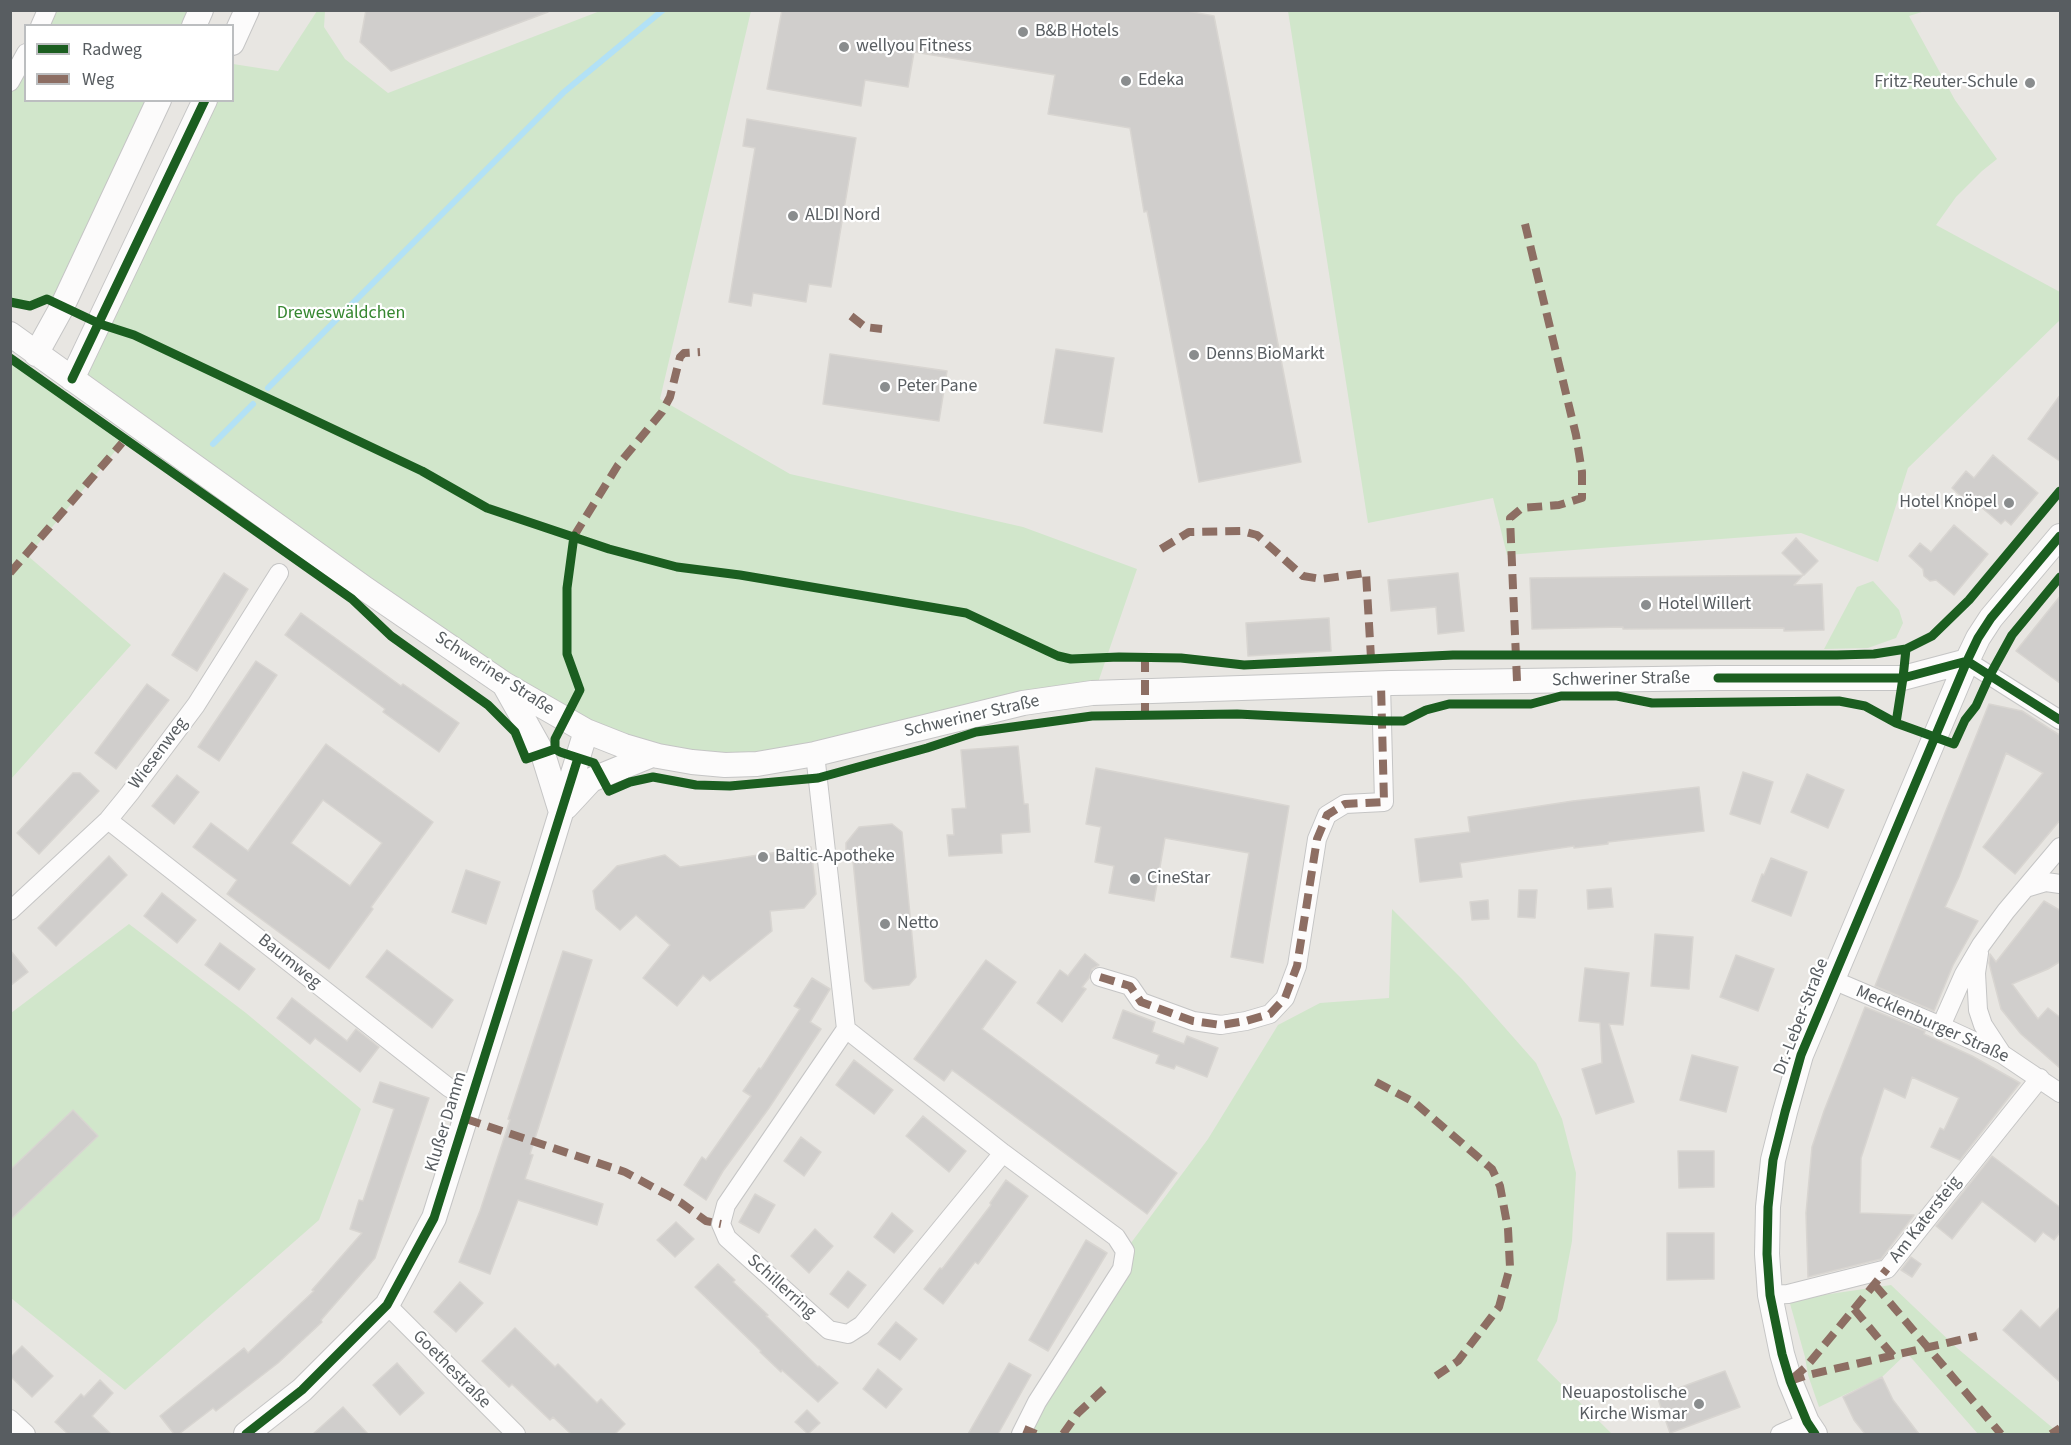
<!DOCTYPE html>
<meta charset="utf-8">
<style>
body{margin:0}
#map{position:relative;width:2071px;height:1445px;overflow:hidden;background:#e8e6e2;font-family:"Source Sans 3",sans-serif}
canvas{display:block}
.frame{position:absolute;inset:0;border:12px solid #585d61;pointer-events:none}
.legend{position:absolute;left:24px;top:24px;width:210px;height:78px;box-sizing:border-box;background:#fff;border:2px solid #bcbec0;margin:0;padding:8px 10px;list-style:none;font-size:18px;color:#585d61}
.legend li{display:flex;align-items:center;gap:12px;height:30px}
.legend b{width:30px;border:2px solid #bcbec0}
</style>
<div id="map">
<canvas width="2071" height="1445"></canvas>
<div class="frame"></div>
<ul class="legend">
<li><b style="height:8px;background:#1b5e20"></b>Radweg</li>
<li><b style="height:8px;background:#8d6e63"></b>Weg</li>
</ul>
</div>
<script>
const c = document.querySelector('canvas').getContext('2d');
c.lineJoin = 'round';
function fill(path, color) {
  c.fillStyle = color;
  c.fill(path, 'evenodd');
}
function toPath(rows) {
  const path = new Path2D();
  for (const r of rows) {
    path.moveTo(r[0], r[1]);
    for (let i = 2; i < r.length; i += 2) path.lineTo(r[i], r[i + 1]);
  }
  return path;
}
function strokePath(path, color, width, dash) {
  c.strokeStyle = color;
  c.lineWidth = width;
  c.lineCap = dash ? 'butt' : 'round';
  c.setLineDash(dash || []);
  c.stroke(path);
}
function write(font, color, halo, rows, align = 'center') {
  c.font = font + ' "Source Sans 3",sans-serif';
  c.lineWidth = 4.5;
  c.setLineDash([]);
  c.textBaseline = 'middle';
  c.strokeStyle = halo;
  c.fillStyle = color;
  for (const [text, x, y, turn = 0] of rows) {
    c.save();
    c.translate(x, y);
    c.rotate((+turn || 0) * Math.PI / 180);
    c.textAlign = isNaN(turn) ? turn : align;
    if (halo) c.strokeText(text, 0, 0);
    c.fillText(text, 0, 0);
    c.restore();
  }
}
fill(toPath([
 [47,11,201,11,194,25,40,26],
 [317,11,325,11,324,27,345,59,388,93,600,11,751,11,660,399,790,474,1023,527,1137,569,1094,694,757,764,586,731,72,379,205,101,232,100,233,64,278,71],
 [1288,11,1925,11,1909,16,1955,100,1997,159,1982,171,1956,197,1936,225,2060,292,2060,320,1908,468,1878,562,1801,533,1507,555,1493,498,1368,523],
 [25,53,26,100,159,101,62,307,47,299,30,306,11,302,10,82],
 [11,362,122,443,28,556,131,645,11,779],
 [1873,581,1899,610,1903,623,1896,638,1868,648,1824,649,1857,587],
 [1392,909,1462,979,1536,1063,1562,1119,1576,1173,1572,1241,1557,1321,1537,1360,1612,1434,1021,1434,1125,1251,1208,1139,1278,1025,1320,1003,1389,998],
 [129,924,246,1013,361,1109,319,1220,125,1390,11,1298,11,1013],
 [1891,1285,1957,1348,2060,1434,1978,1434,1907,1353,1882,1377,1819,1407,1808,1375,1805,1357,1789,1300]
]), '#d1e6cb');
strokePath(toPath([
 [268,388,564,92,663,10],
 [213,444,253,404]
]), '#b2e1f6', 6);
const building = toPath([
 [366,10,547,10,548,12,391,71,360,42,366,10],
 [782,10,1182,10,1214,16,1301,462,1199,482,1147,211,1144,212,1130,128,1048,114,1055,75,914,52,908,87,865,80,861,106,767,89,782,10],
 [747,119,856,138,831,287,809,284,806,302,753,293,751,306,729,302,755,148,743,146,747,119],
 [1056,349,1114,358,1102,432,1044,423,1056,349],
 [830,354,947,371,939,421,823,404,830,354],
 [2061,394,2061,462,2028,439,2061,394],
 [1993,455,2038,493,2011,525,2005,520,2001,524,1967,495,1963,498,1952,488,1966,471,1974,478,1993,455],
 [1954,525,1988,554,1954,595,1936,580,1930,581,1924,576,1923,569,1909,556,1920,543,1931,552,1954,525],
 [1796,538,1818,561,1804,575,1782,553,1796,538],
 [224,573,248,589,197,671,172,655,224,573],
 [1458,573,1464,631,1438,634,1436,607,1391,611,1388,580,1458,573],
 [1803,575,1794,585,1822,584,1824,630,1784,631,1784,628,1623,629,1623,627,1532,629,1530,578,1803,575],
 [2061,595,2061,684,2016,651,2061,595],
 [301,613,401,686,403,684,459,723,439,752,383,712,385,709,285,635,301,613],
 [1329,618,1331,651,1248,656,1246,623,1329,618],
 [256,661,277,675,219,761,198,747,256,661],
 [147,684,169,700,116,769,95,753,147,684],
 [1989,704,2022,711,2061,736,2061,819,2015,874,1983,847,2043,773,2006,753,1959,877,1945,907,1978,921,1953,965,1934,1011,1875,986,1989,704],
 [326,744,433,822,371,907,373,909,329,969,227,894,237,880,193,847,211,823,248,851,326,744],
 [323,800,382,843,350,886,291,843,323,800],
 [1018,746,1024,804,1028,804,1030,832,1001,834,1002,853,949,856,947,835,954,835,952,809,966,808,961,750,1018,746],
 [1096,768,1289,806,1263,963,1231,957,1249,853,1165,838,1154,901,1109,893,1114,866,1095,862,1101,827,1086,824,1096,768],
 [1743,772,1773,782,1760,824,1730,814,1743,772],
 [73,773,80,773,99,791,39,854,17,833,73,773],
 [1807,774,1844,790,1828,828,1791,812,1807,774],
 [177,775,199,792,174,824,152,806,177,775],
 [1699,787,1704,831,1608,842,1608,844,1574,848,1574,846,1460,863,1462,877,1420,882,1415,839,1470,832,1468,817,1573,801,1699,787],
 [892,824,902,832,916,977,909,985,873,989,865,981,853,861,846,855,846,843,859,827,892,824],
 [811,847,816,894,804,908,770,911,772,931,710,981,703,975,677,1006,643,978,670,945,636,915,620,930,596,909,593,891,617,866,665,855,680,867,811,847],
 [109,856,127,875,56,946,38,928,109,856],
 [1771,858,1807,872,1791,916,1752,901,1762,874,1764,875,1771,858],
 [466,870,500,882,486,924,452,912,466,870],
 [1611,888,1613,907,1588,909,1587,890,1611,888],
 [1519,890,1537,890,1535,918,1518,917,1519,890],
 [162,893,196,920,177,943,144,916,162,893],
 [1488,900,1489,919,1472,920,1470,902,1488,900],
 [2044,901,2061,911,2061,961,2048,969,2012,984,2038,1019,2048,1008,2061,1018,2061,1069,2021,1034,2001,1009,1989,963,1990,954,1996,962,2044,901],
 [1655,934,1693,937,1689,989,1651,986,1655,934],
 [220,943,255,969,239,990,205,965,220,943],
 [10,950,28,972,10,986,10,950],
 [387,950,453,1000,432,1028,366,977,387,950],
 [563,951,592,960,530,1154,533,1155,525,1179,603,1204,597,1225,518,1200,490,1274,459,1262,480,1211,510,1120,508,1119,563,951],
 [1085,954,1099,965,1092,969,1089,978,1082,987,1086,989,1062,1022,1037,1003,1060,970,1068,976,1085,954],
 [1736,955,1774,969,1758,1011,1720,997,1736,955],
 [986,960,1016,982,982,1029,1177,1173,1147,1214,952,1070,944,1081,914,1059,986,960],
 [1585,968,1629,973,1623,1025,1609,1024,1634,1102,1596,1114,1582,1069,1602,1063,1600,1023,1579,1021,1585,968],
 [812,978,830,989,810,1022,821,1029,769,1108,723,1171,706,1200,684,1185,702,1157,706,1160,751,1096,743,1091,759,1068,761,1069,800,1009,794,1006,812,978],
 [292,998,347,1041,356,1029,379,1047,360,1072,315,1038,310,1044,277,1018,292,998],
 [1865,1007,1925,1031,1924,1034,1972,1056,2020,1083,1960,1160,1931,1147,1940,1128,1944,1130,1959,1098,1912,1077,1905,1098,1884,1088,1861,1158,1860,1213,1914,1215,1881,1259,1808,1277,1806,1213,1812,1147,1824,1111,1865,1007],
 [1123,1010,1155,1022,1152,1032,1184,1044,1187,1036,1218,1048,1207,1077,1176,1065,1174,1069,1156,1063,1159,1055,1113,1038,1123,1010],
 [1692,1055,1738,1067,1726,1112,1680,1100,1692,1055],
 [854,1060,893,1090,874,1114,836,1085,854,1060],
 [380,1082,429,1098,375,1258,321,1320,322,1322,278,1363,216,1411,213,1408,179,1434,174,1434,160,1416,244,1348,248,1353,314,1291,312,1290,362,1233,350,1229,359,1200,363,1201,394,1109,373,1102,380,1082],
 [73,1110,98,1136,10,1220,10,1170,73,1110],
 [923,1116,966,1151,949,1172,906,1136,923,1116],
 [801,1137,821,1152,804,1176,784,1161,801,1137],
 [1678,1151,1714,1151,1714,1187,1679,1188,1678,1151],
 [1992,1156,2061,1208,2061,1231,2054,1240,2043,1232,2035,1242,1982,1201,1952,1239,1936,1226,1992,1156],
 [1006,1180,1028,1196,978,1264,975,1262,943,1304,924,1289,940,1268,942,1269,991,1205,990,1203,1006,1180],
 [755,1194,775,1205,759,1233,739,1222,755,1194],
 [892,1213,913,1231,894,1253,874,1237,892,1213],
 [676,1222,694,1239,675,1257,657,1240,676,1222],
 [815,1229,833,1246,809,1273,791,1256,815,1229],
 [1667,1233,1714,1233,1714,1279,1667,1280,1667,1233],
 [1086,1240,1107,1253,1048,1351,1029,1340,1086,1240],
 [1911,1257,1921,1264,1912,1277,1901,1270,1911,1257],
 [718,1264,735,1280,733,1282,768,1315,766,1316,818,1367,819,1366,838,1383,818,1402,782,1370,781,1372,760,1352,761,1351,695,1287,718,1264],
 [848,1271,866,1285,848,1308,830,1294,848,1271],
 [460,1282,483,1303,456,1332,434,1312,460,1282],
 [2061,1306,2061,1383,2003,1330,2021,1310,2040,1328,2061,1306],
 [896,1322,917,1339,900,1360,878,1344,896,1322],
 [515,1328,555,1367,558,1364,597,1403,601,1399,625,1424,615,1434,571,1434,553,1417,550,1420,512,1384,509,1387,482,1361,515,1328],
 [22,1346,53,1376,32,1397,10,1376,10,1358,22,1346],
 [397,1363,424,1393,400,1415,373,1385,397,1363],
 [1009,1363,1031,1375,998,1434,968,1434,1009,1363],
 [878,1369,902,1389,886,1408,863,1389,878,1369],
 [1725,1371,1740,1407,1670,1433,1657,1396,1725,1371],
 [1882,1377,1893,1400,1919,1434,1865,1434,1854,1420,1843,1397,1882,1377],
 [100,1380,113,1393,92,1416,111,1434,68,1434,55,1422,81,1394,84,1397,100,1380],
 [343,1407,368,1434,313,1434,343,1407],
 [807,1410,820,1423,808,1434,795,1422,807,1410]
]);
fill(building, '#d0cecc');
strokePath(building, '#d8d5d1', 1.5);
const street = toPath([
 [40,26,47,10],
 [10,82,26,53],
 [1967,661,2060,720],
 [815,754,846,1029,726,1205,721,1224,727,1238,829,1330,848,1334,862,1325,1003,1153],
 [108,820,448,1087,471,1101],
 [2026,888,2046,882,2060,884],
 [10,911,108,820,130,793,196,705,279,573],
 [1979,953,1976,973,1978,1010,1983,1025,2002,1054],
 [1100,977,1130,986,1141,1002,1193,1021,1221,1025,1246,1021,1270,1014,1285,998,1297,966,1317,839,1327,815,1345,804,1384,802,1381,684],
 [1833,980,1941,1026,2002,1054,2060,1093],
 [1941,1026,1964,974,1981,945,2006,911,2060,847],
 [846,1029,1003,1153,1116,1237,1125,1251,1122,1269,1037,1402,1021,1434],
 [1770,1295,1788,1294,1887,1269,2040,1078],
 [387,1305,516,1434],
 [10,1419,26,1434],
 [1780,1434,1807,1422]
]);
const secondary = toPath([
 [194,26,201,10],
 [232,43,247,10],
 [10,334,364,588,504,684,586,731,624,746,658,756,692,762,725,765,757,764,815,754,1023,703,1092,693,1391,683,1718,678,1903,678,1967,661],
 [36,354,62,307,159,100],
 [72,379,205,100],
 [505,686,543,754,561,812],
 [566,807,591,780,652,755],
 [246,1434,302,1390,387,1305,434,1218,541,878,586,731],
 [1815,1434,1807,1422,1790,1381,1782,1354,1770,1295,1767,1254,1768,1207,1773,1160,1785,1112,1801,1055,1967,661,1978,638,1991,618,2060,536]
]);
strokePath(street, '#c5c5c5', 20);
strokePath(secondary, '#c5c5c5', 26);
strokePath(street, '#fcfbfb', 18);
strokePath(secondary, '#fcfbfb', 24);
strokePath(toPath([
 [851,316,865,327,882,329],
 [574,536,618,465,662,412,670,397,680,357,684,353,700,352],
 [1161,549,1189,532,1242,531,1257,535,1303,576,1321,579,1366,573,1371,658],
 [10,573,122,443],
 [1145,657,1145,714],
 [1517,681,1510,518,1522,508,1559,505,1582,498,1582,472,1576,435,1525,224],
 [1100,977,1130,986,1141,1002,1193,1021,1221,1025,1246,1021,1270,1014,1285,998,1297,966,1317,839,1327,815,1345,804,1384,802,1381,684],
 [1376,1082,1414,1102,1492,1169,1500,1186,1508,1229,1510,1267,1499,1307,1458,1361,1436,1376],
 [466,1119,625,1172,680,1202,706,1221,721,1224],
 [1875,1285,2001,1434],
 [1854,1309,1894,1357],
 [1793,1378,1806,1367,1887,1269],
 [1790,1381,1808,1375,1977,1336],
 [1024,1429,1036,1434],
 [1063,1434,1078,1413,1106,1387],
 [2051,1434,2060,1428]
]), '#8d6e63', 8, [15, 8]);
strokePath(toPath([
 [10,302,30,306,47,299,100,324,134,335,422,471,487,508,609,549,677,567,740,575,966,613,1058,656,1071,659,1119,657,1181,658,1244,665,1453,655,1837,655,1874,654,1906,649],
 [10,358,352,599,391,636,488,705,515,732,526,759,555,749,560,752,594,763,609,791,630,782,653,777,696,785,730,786,818,778,927,748,976,732,1092,716,1237,714,1382,721,1404,721,1426,710,1449,704,1531,704,1561,696,1617,696,1652,703,1839,701,1865,706,1896,723,1954,744,1965,720,1976,706,1990,675,2012,635,2060,577],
 [72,379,205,100],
 [1967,661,2060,720],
 [1718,678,1903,678,1967,661],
 [1896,723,1903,678,1906,649,1932,636,1969,600,2060,491],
 [555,749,555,739,580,690,567,654,567,588,574,536],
 [246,1434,302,1390,387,1305,434,1218,578,758],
 [1815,1434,1807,1422,1790,1381,1782,1354,1770,1295,1767,1254,1768,1207,1773,1160,1785,1112,1801,1055,1967,661,1978,638,1991,618,2060,536]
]), '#1b5e20', 9);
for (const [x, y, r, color] of [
 [1023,32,6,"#8a8d8e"],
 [844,47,6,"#8a8d8e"],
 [1126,81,6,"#8a8d8e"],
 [2030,83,6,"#8a8d8e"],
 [793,216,6,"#8a8d8e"],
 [1194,355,6,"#8a8d8e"],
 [885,387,6,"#8a8d8e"],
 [2009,503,6,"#8a8d8e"],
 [1646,605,6,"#8a8d8e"],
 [763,857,6,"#8a8d8e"],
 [1135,879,6,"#8a8d8e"],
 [885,924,6,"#8a8d8e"],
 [1699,1404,6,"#8a8d8e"]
]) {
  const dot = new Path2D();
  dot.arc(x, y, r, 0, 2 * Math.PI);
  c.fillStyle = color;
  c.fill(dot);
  strokePath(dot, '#fff', 2);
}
write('18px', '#585d61', '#fff', [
 ["B&B Hotels",1035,32],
 ["wellyou Fitness",856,47],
 ["Edeka",1138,81],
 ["Fritz-Reuter-Schule",2018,83,"right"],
 ["ALDI Nord",805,216],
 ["Denns BioMarkt",1206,355],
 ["Peter Pane",897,387],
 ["Hotel Knöpel",1997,503,"right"],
 ["Hotel Willert",1658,605],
 ["Baltic-Apotheke",775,857],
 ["CineStar",1147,879],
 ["Netto",897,924],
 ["Neuapostolische",1687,1394,"right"],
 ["Kirche Wismar",1687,1415,"right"]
], 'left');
write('18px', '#368730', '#fff', [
 ["Dreweswäldchen",341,314]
]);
write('18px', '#585d61', '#fff', [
 ["Schweriner Straße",494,674,33],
 ["Schweriner Straße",1621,680,-1],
 ["Schweriner Straße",972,717,-13],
 ["Wiesenweg",159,754,-53],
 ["Baumweg",289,962,39],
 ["Dr.-Leber-Straße",1802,1017,-69],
 ["Mecklenburger Straße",1932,1025,24],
 ["Klußer Damm",447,1122,-73],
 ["Am Katersteig",1926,1220,-52],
 ["Schillerring",781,1287,42],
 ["Goethestraße",451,1370,45]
]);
</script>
